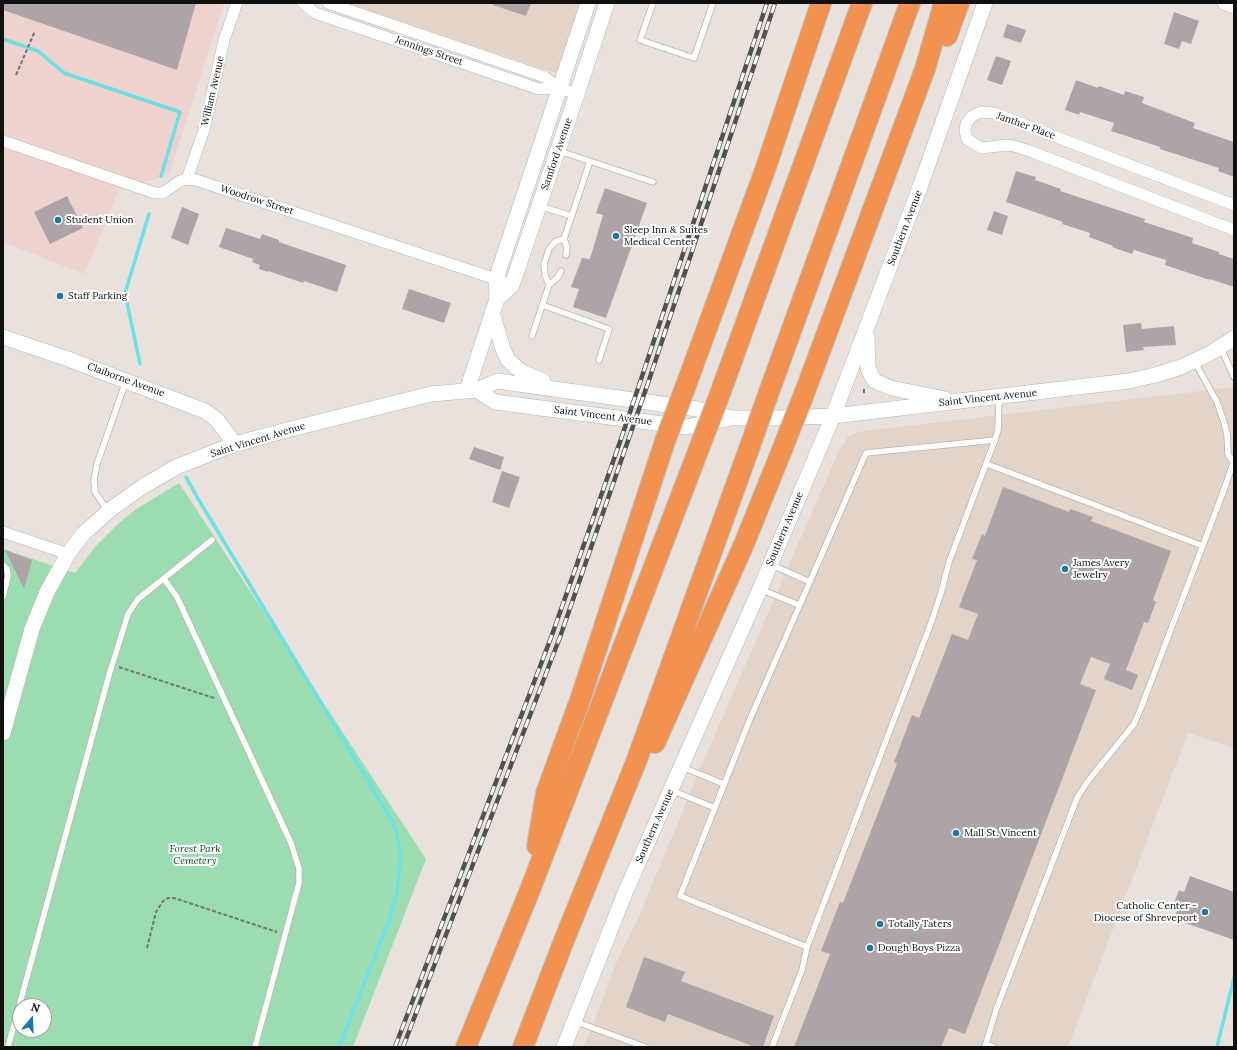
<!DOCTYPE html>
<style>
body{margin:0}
#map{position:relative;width:1237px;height:1050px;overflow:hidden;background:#e9e2dc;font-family:Lora,serif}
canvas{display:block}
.frame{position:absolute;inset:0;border:4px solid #12100e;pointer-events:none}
.north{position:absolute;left:12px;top:998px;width:40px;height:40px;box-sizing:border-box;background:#fff;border:1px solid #a09f9f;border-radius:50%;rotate:19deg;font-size:11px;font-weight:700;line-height:16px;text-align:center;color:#12100e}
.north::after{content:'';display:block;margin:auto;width:14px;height:18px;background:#1c78a6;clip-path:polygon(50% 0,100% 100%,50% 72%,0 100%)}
</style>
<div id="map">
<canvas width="1237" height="1050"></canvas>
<div class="frame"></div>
<div class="north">N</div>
</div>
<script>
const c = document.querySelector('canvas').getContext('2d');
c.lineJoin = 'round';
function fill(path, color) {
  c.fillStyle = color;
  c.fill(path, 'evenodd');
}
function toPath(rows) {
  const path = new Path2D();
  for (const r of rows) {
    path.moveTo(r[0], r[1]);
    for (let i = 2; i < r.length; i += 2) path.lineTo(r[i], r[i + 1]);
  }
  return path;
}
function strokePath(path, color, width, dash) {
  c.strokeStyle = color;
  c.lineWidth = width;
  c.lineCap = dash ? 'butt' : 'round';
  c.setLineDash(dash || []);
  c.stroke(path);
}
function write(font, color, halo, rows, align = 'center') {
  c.font = font + ' Lora,serif';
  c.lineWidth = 4;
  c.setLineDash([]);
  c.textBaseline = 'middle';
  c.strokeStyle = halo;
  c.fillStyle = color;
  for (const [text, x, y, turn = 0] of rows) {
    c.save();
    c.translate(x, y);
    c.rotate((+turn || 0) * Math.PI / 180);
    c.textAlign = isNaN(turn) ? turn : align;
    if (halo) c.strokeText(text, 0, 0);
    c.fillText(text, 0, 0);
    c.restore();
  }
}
fill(toPath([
 [346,3,581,3,558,74],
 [1234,387,1234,748,1188,733,1068,1047,584,1047,619,956,639,916,703,762,840,448,848,437,857,432]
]), '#e2d4c9');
fill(toPath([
 [3,3,224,3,169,175,119,190,84,274,3,242]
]), '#edd2cf');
fill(toPath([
 [179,483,426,859,353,1047,3,1047,3,549,75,573,96,546,119,523,135,510],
 [20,1006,44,1006,44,1030,20,1030]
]), '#9bddb1');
strokePath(toPath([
 [3,39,38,51,64,73,180,112,161,176],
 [140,364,125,293,149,214],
 [186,477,197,497,392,821,396,831,401,854,397,892,394,904,389,921,339,1047],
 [1217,1047,1234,978]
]), '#6ce0e5', 3.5);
fill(toPath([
 [3,3,196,3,177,70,3,10],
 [493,3,531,3,526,16,493,5],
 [1174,12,1199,21,1191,44,1182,41,1179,49,1164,44],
 [1007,24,1026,30,1021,43,1003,37],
 [996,56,1011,61,1002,85,987,80],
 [1076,80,1098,88,1099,86,1124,95,1125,91,1144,97,1142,103,1195,123,1193,128,1234,142,1234,177,1218,171,1219,168,1160,149,1160,147,1111,131,1114,123,1080,112,1079,115,1065,110],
 [1016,171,1036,177,1035,180,1061,189,1060,191,1145,219,1144,222,1193,238,1192,243,1219,252,1219,254,1234,259,1234,287,1210,279,1210,280,1165,265,1166,260,1134,250,1132,254,1112,247,1113,246,1089,237,1090,233,1062,224,1063,222,1006,202],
 [605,188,647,203,606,318,573,307,579,289,571,287,582,258,590,259,603,215,596,213],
 [67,196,83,228,50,244,34,212],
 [182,207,199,214,188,245,171,238],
 [994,211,1008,216,1002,235,987,230],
 [226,228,260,239,262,234,279,240,279,242,346,265,337,292,304,281,303,283,268,271,268,272,259,269,260,265,252,262,253,259,219,247],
 [409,289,451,303,444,323,402,309],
 [1141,323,1142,329,1174,326,1176,345,1143,347,1144,350,1126,352,1123,325],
 [474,447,504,457,500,470,469,459],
 [502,471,520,477,509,508,492,502],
 [1003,487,1069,512,1070,509,1093,517,1091,521,1171,551,1153,600,1156,602,1148,623,1144,622,1126,670,1138,675,1132,690,1104,679,1110,664,1091,657,1080,684,1096,690,965,1034,949,1028,941,1047,794,1047,830,954,821,951,840,902,843,903,897,764,894,762,912,715,919,718,952,634,968,640,978,614,959,607,977,560,972,559,982,534,985,536],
 [5,550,32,560,24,589],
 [1190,876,1234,892,1234,940,1174,919,1179,905,1174,903,1179,890,1184,892],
 [644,957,685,972,681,981,774,1016,763,1047,755,1047,668,1014,665,1022,626,1007]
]), '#ada4a7');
const lane = toPath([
 [653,3,640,40,694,58,713,3],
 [559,151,653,182],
 [539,206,572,216],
 [564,239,567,247,566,255],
 [549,285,558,277,561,271],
 [542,305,609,329,599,360],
 [532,336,549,285,545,275,544,264,549,249,556,241,564,239,590,161],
 [1221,348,1234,377],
 [1195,362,1217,402,1224,422,1227,434,1228,454,1233,462],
 [987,464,1203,546],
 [108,511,95,492,94,480,97,464,126,381],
 [3,565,7,569,8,576,3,597],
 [772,565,810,582],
 [164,579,177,597,291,843,299,868,299,883,255,1047],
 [760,589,799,605],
 [682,767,724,784],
 [671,790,715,808],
 [807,947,680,896,750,719,866,453,995,440],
 [574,1021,645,1047],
 [986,1044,993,1047],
 [8,1047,109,675,128,614,138,599,212,540],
 [772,1047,802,970,807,947,931,623,941,593,949,562,995,440,998,430,999,397],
 [985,1047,996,1010,1077,798,1088,781,1134,724,1141,708,1222,495,1234,461]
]);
const street = toPath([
 [303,3,315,13,539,89,559,88],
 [328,3,545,77,559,88,577,94],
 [3,141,155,193,162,193,166,191,180,181,187,179,196,180,502,281],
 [187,179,204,130,224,40,237,3],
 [1234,205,994,113,982,112,978,113,971,117,966,124,965,131,967,139,978,146,982,148,1007,145,1014,146,1030,151,1234,230],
 [3,532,68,554]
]);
const secondary = toPath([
 [1225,3,1234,6],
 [497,299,512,285,577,94,607,3],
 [492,313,503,349,508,360,517,368,524,373,543,381],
 [3,337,68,359,205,411,217,420,235,444],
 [867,337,868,368,872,377,875,381,891,388,945,399],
 [467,390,497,299,496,279,588,3],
 [477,390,495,402,686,427,732,418,776,418,833,416,1129,381,1155,375,1181,367,1209,354,1234,338],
 [3,733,32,629,47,592,68,554,83,534,111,509,142,487,176,467,235,444,291,429,431,394,477,390,497,381,697,409,732,418],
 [564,1047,625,893,760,589,833,416,920,187,985,3]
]);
const highway = toPath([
 [947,36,959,3],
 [685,388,765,170,821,3],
 [806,389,925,69,944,3],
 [721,391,862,3],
 [769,392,910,3],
 [655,743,744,544,782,450],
 [537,846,546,793,580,700,665,441],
 [466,1047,530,890,700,446],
 [523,1047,563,943,636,762,750,446]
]);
strokePath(lane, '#b9b1ac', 7);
strokePath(street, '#b9b1ac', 12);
strokePath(secondary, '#b9b1ac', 16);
strokePath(highway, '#c1c1c0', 22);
strokePath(toPath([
 [16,75,35,31],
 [864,389,864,395],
 [119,667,214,698],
 [147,948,156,912,163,901,168,898,174,898,277,932]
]), '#7a7572', 2, [4, 2]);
strokePath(lane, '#fff', 5.5);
strokePath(street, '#fff', 11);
strokePath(secondary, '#fff', 15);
strokePath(highway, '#f19251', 20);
const rail = toPath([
 [395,1047,552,635,621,439,767,3],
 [403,1047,560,637,648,383,775,3]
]);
strokePath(rail, '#54504d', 4.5);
strokePath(rail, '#fff', 3, [9]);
const highwayBridge = toPath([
 [665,441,685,388],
 [700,446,721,391],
 [750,446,769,392],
 [782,450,806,389]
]);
strokePath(highwayBridge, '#c1c1c0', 22, []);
strokePath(highwayBridge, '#f19251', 20);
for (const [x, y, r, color] of [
 [58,220,4,"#1c78a6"],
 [616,236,4,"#1c78a6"],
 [60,296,4,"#1c78a6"],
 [1065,569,4,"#1c78a6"],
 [956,833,4,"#1c78a6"],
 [1205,912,4,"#1c78a6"],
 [880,924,4,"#1c78a6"],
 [870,948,4,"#1c78a6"]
]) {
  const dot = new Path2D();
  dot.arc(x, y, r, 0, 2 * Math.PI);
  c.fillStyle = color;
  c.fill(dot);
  strokePath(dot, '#fff', 1.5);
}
write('10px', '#12100e', '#fff', [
 ["Jennings Street",429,51,19],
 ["William Avenue",213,91,-77],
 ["Janther Place",1026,126,20],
 ["Samford Avenue",557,154,-71],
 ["Woodrow Street",257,200,18],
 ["Southern Avenue",905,228,-69],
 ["Claiborne Avenue",126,380,20],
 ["Saint Vincent Avenue",988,398,-6],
 ["Saint Vincent Avenue",603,416,7],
 ["Saint Vincent Avenue",258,440,-17],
 ["Southern Avenue",785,529,-67],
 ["Southern Avenue",655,826,-66]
]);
write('10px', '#12100e', '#fff', [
 ["Student Union",66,220],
 ["Sleep Inn & Suites",624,230],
 ["Medical Center",624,242],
 ["Staff Parking",68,296],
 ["James Avery",1073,563],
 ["Jewelry",1073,575],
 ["Mall St. Vincent",964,833],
 ["Catholic Center -",1197,906,"right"],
 ["Diocese of Shreveport",1197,918,"right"],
 ["Totally Taters",888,924],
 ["Dough Boys Pizza",878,948]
], 'left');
write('italic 10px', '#064425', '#fff', [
 ["Forest Park",195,849],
 ["Cemetery",195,861]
]);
</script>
